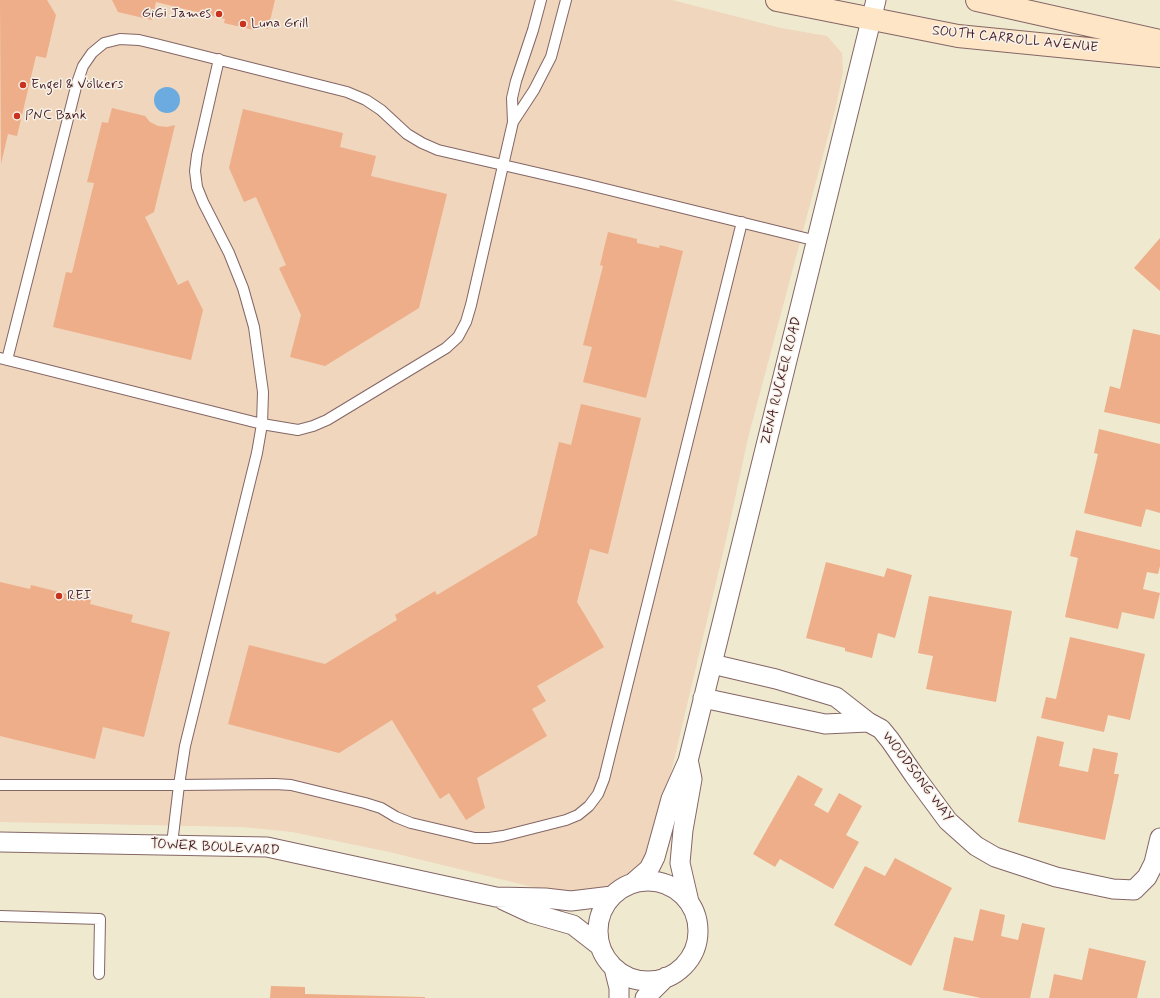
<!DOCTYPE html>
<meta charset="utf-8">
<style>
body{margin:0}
canvas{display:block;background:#efe9d0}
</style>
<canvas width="1160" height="998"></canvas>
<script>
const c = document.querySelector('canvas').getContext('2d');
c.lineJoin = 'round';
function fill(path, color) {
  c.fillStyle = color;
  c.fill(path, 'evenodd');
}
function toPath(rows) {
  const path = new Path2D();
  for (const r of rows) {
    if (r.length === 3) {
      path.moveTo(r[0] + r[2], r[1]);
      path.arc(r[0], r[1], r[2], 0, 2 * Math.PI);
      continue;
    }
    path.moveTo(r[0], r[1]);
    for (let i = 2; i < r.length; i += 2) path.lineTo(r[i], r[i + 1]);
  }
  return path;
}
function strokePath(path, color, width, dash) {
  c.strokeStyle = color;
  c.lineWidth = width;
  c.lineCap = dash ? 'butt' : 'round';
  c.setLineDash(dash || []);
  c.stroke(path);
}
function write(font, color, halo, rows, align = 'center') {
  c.font = font + ' Mynerve,sans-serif';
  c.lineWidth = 3;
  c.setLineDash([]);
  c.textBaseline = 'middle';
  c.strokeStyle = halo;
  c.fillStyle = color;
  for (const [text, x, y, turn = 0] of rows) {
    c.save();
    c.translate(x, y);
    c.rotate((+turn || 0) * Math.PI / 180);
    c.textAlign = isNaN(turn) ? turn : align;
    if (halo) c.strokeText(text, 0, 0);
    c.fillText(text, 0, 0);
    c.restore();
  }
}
fill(toPath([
 [0,0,672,0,781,28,827,36,842,53,843,72,836,106,748,438,726,540,661,815,640,867,611,887,579,895,537,888,385,851,292,832,242,827,0,822]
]), '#efd6bc');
fill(toPath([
 [167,100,13]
]), '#6cabdf');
fill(toPath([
 [0,0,47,0,56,15,46,58,36,56,17,136,8,134,1,164],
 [112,0,275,0,268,29,255,26,254,30,224,23,225,19,156,2,152,20,118,12],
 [112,108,145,116,150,122,158,126,167,127,175,125,154,212,145,217,178,285,188,280,203,310,191,360,53,327,66,272,72,273,94,183,87,182,102,122,108,123],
 [243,109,343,133,340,147,376,156,371,176,447,194,419,308,325,366,290,357,301,315,279,268,286,265,256,197,244,202,229,168],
 [608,232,637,239,637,243,659,248,660,245,683,251,646,398,583,382,592,347,583,345,603,266,600,265],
 [1160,238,1160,291,1134,268],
 [1133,329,1160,335,1160,424,1104,412,1110,386,1120,389],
 [581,404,641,418,608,554,590,549,577,602,604,647,537,686,546,701,532,709,547,736,477,778,485,808,466,820,449,793,440,799,392,720,339,753,228,724,249,645,325,664,397,620,395,615,435,591,437,595,537,535,559,442,571,445],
 [1099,429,1160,444,1160,513,1146,509,1141,527,1084,513,1098,454,1094,453],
 [1076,530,1160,550,1160,566,1158,574,1147,572,1143,589,1160,593,1154,619,1122,612,1118,629,1065,617,1078,558,1070,556],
 [826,562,884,577,887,568,912,575,895,638,878,633,872,658,845,651,845,648,806,638],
 [0,582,30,589,31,585,91,600,90,604,133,615,131,622,170,632,144,737,103,727,95,759,0,736],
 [929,596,1012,611,996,702,926,689,933,656,918,653],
 [1070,637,1145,654,1130,720,1108,715,1104,732,1041,718,1046,697,1056,699],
 [1037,736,1064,742,1059,766,1088,772,1093,748,1118,753,1114,774,1119,774,1105,840,1018,822],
 [798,775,823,789,814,805,828,813,839,793,862,806,846,835,859,842,833,889,780,859,775,867,753,854],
 [895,858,952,888,911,966,834,925,865,866,885,876],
 [980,909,1005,915,1001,936,1018,940,1022,923,1045,928,1030,998,981,998,943,990,954,937,973,941],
 [1089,948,1146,961,1137,998,1049,998,1054,974,1082,980],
 [271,986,305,987,305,994,425,997,425,998,270,998]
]), '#eeae8a');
const lane = toPath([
 [513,122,534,90,551,57,566,0],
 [0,358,262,424,298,430,313,426,327,420,446,348,458,337,466,322,471,305,513,122,512,98,516,81,533,30,541,0],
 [7,360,77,83,83,66,92,53,104,43,120,39,139,40,156,44,347,92,366,100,381,110,407,134,422,143,438,150,581,183,817,241],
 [0,785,179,785,275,784,291,785,365,803,381,808,396,817,411,823,475,838,489,838,503,836,566,820,578,815,589,806,598,794,604,779,742,222],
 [172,844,179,785,185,746,257,453,262,424,263,392,254,327,243,288,229,253,203,202,197,187,195,171,197,155,219,59],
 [0,916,100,919,99,974]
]);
const street = toPath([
 [712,664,776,679,836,697,868,722,881,729,890,740,914,775,948,821,976,846,995,857,1056,877,1113,889,1134,890,1147,877,1154,863,1160,838],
 [703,698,825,724,868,722],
 [0,842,267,847,496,897,545,898,571,901,612,896],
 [648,931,50],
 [634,882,649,869,655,857,671,799,688,761,876,0],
 [503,900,531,913,573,925,600,946],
 [689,902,680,863,683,830,692,779,689,764],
 [614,968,619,988,619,998],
 [645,998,666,977]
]);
const secondary = toPath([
 [777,0,958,36,1160,56],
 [977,0,1160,41]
]);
strokePath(lane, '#846665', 12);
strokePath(street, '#846665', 21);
strokePath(secondary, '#846665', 24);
strokePath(lane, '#fff', 10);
strokePath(street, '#fff', 19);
strokePath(secondary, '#fde5c5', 22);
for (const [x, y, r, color] of [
 [219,14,4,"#c8321e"],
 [243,24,4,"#c8321e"],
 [23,85,4,"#c8321e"],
 [17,116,4,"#c8321e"],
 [59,596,4,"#c8321e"]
]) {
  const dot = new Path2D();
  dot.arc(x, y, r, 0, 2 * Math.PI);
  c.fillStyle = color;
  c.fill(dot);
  strokePath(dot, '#f7f3e8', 1.5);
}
write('14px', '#4a1f2b', '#f7f3e8', [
 ["GiGi James",211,14,"right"],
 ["Luna Grill",251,24],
 ["Engel & Völkers",31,85],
 ["PNC Bank",25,116],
 ["REI",67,596]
], 'left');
write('14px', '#4a1f2b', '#f7f3e8', [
 ["SOUTH CARROLL AVENUE",1015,40,6],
 ["ZENA RUCKER ROAD",782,381,-76],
 ["WOODSONG WAY",917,777,53],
 ["TOWER BOULEVARD",215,848,3]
]);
</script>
